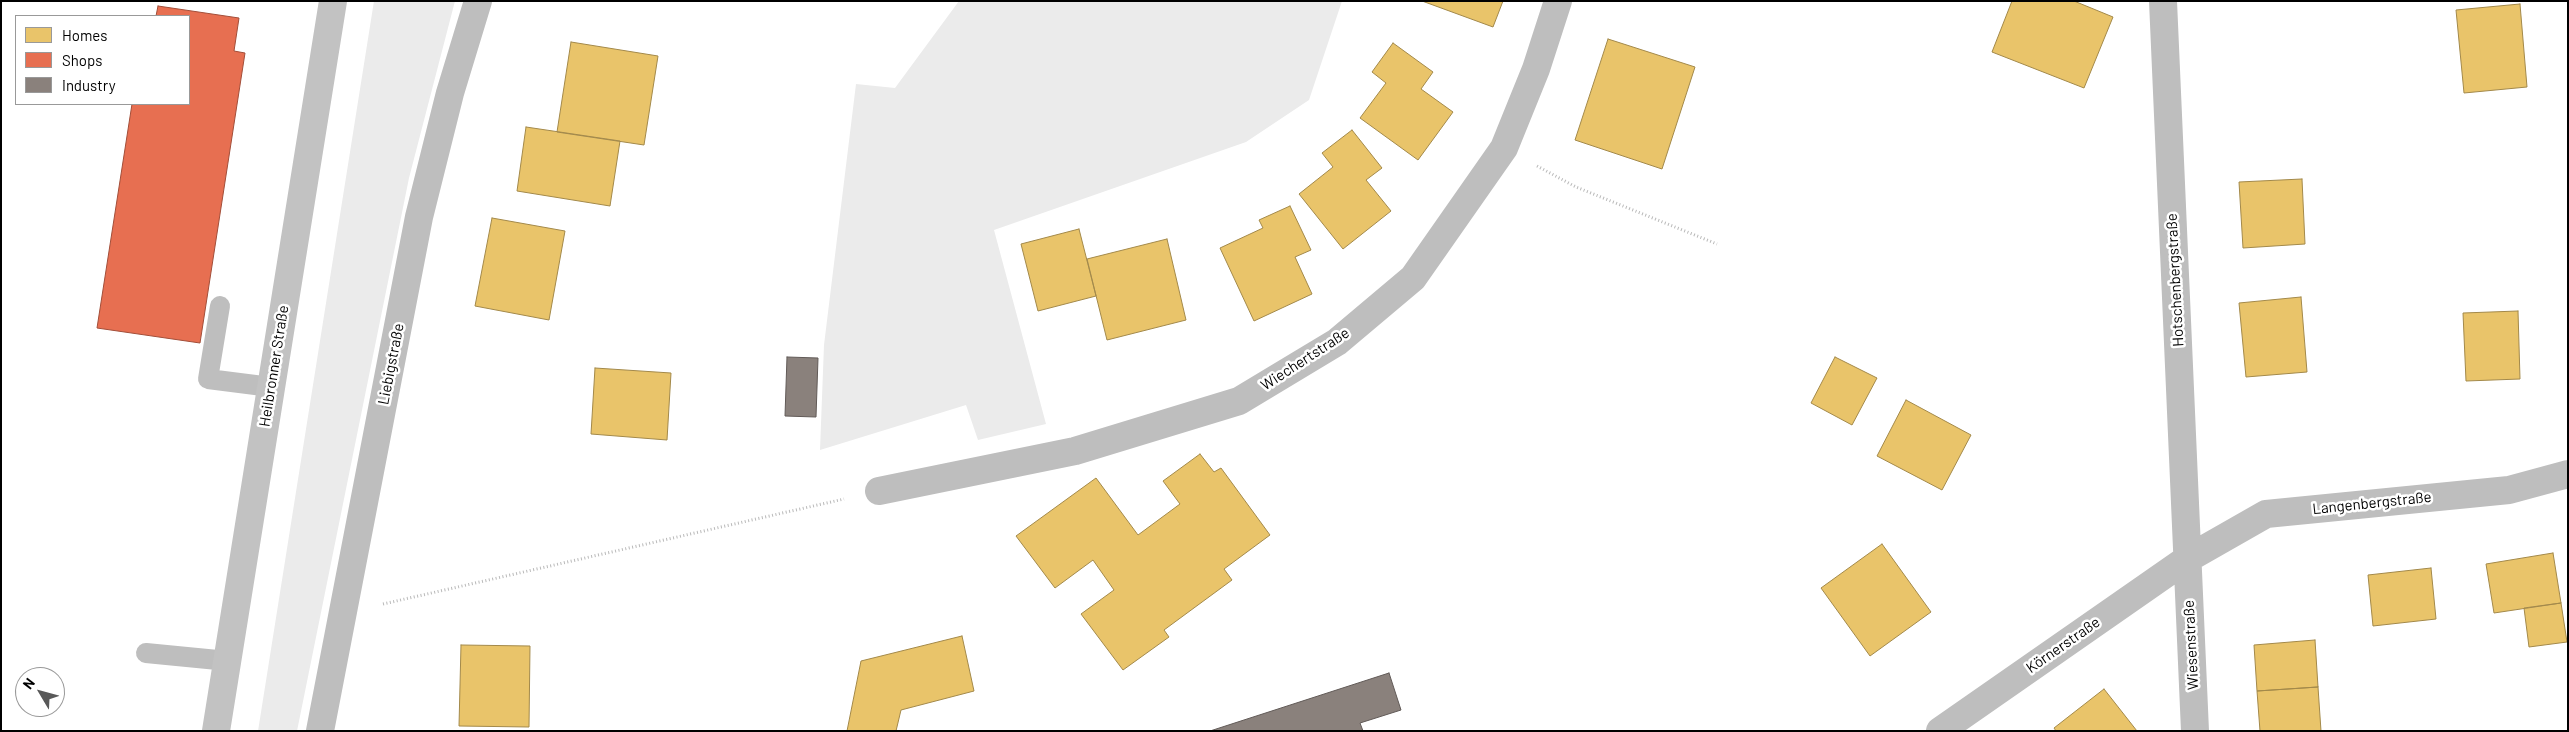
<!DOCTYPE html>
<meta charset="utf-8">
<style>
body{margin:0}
#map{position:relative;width:2569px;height:732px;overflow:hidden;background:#fff;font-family:Barlow,sans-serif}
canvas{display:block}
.frame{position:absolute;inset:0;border:2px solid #000;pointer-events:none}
.legend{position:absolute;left:15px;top:15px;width:175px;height:90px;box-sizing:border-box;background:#fff;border:1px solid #999;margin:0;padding:6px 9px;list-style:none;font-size:15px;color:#000}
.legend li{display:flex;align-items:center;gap:10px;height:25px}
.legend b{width:25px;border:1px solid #999}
.north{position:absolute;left:15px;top:667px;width:50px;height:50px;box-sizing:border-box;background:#fff;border:1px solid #999;border-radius:50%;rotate:307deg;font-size:14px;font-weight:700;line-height:20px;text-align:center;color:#000}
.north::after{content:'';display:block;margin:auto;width:18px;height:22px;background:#595959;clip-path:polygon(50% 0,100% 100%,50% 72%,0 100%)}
</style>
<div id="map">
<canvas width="2569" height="732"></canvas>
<div class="frame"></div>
<ul class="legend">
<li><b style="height:14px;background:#e9c46a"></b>Homes</li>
<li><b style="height:14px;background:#e76f51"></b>Shops</li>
<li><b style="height:14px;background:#8a817c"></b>Industry</li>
</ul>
<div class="north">N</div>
</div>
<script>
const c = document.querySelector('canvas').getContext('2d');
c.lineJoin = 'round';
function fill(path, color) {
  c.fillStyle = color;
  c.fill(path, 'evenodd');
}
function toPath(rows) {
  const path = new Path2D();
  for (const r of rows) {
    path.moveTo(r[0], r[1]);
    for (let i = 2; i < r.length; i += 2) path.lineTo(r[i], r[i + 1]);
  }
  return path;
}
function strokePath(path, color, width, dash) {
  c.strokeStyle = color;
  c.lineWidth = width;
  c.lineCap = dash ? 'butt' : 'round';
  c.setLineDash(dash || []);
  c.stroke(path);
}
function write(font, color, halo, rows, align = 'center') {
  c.font = font + ' Barlow,sans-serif';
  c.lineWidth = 5;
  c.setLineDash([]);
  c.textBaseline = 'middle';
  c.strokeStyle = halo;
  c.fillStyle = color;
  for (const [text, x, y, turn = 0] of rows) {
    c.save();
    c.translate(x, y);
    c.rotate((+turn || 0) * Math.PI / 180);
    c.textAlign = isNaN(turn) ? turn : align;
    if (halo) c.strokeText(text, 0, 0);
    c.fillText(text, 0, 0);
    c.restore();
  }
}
fill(toPath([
 [374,1,455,1,409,178,297,731,258,731],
 [959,1,1342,1,1309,100,1246,142,994,230,1046,424,978,440,966,405,820,450,824,345,856,84,895,88]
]), '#ebebeb');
const homes = toPath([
 [1422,1,1503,1,1493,27,1422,1],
 [2012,1,2074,1,2113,17,2084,88,1992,52,2012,1],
 [2520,4,2527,87,2464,93,2456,10,2520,4],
 [1608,39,1695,67,1662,169,1575,140,1608,39],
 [571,42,658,56,644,145,557,132,571,42],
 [1393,43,1433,72,1421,89,1453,112,1418,160,1360,118,1386,83,1372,72,1393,43],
 [526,127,620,141,610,206,517,191,526,127],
 [1352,130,1382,168,1366,180,1391,211,1343,249,1299,194,1333,167,1322,153,1352,130],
 [2302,179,2305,244,2243,248,2239,182,2302,179],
 [1290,206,1311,250,1295,257,1312,294,1254,321,1220,248,1263,228,1259,220,1290,206],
 [492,218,565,231,549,320,475,306,492,218],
 [1079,229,1096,296,1038,311,1021,244,1079,229],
 [1167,239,1186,320,1107,340,1087,259,1167,239],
 [2301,297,2307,372,2246,377,2239,303,2301,297],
 [2518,311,2520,379,2466,381,2463,313,2518,311],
 [1835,357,1877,378,1852,425,1811,403,1835,357],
 [595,368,671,373,667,440,591,434,595,368],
 [1906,400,1971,435,1942,490,1877,456,1906,400],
 [1200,454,1214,472,1221,468,1270,535,1224,569,1232,580,1164,630,1169,637,1123,670,1081,614,1114,590,1093,560,1055,588,1016,536,1096,478,1138,535,1180,504,1163,481,1200,454],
 [1882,544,1931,612,1870,656,1821,588,1882,544],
 [2553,553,2561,603,2494,613,2486,564,2553,553],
 [2431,568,2436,619,2373,626,2368,575,2431,568],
 [2561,603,2567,642,2529,647,2524,608,2561,603],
 [962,636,974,691,901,710,896,731,847,731,861,661,962,636],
 [2315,640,2318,687,2257,691,2254,645,2315,640],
 [461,645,530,646,529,727,459,726,461,645],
 [2318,687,2321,731,2260,731,2257,691,2318,687],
 [2104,689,2137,731,2056,731,2054,728,2104,689]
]);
fill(homes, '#e9c46a');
strokePath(homes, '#a3894a', 1);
const shops = toPath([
 [158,6,239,18,234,51,245,53,200,343,97,328,132,104,189,104,189,16,156,16,158,6]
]);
fill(shops, '#e76f51');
strokePath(shops, '#a24e39', 1);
const industry = toPath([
 [787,357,818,358,816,417,785,416,787,357],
 [1389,673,1401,710,1360,723,1363,731,1210,731,1389,673]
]);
fill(industry, '#8a817c');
strokePath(industry, '#615a57', 1);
strokePath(toPath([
 [1537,166,1576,187,1717,244],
 [383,604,844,499]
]), '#b9b9b9', 3, [1, 2.5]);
strokePath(toPath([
 [220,306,208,379,271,387],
 [146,653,228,661]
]), '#bebebe', 20);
strokePath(toPath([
 [2163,1,2195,731],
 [879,491,1075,451,1239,401,1337,342,1413,278,1504,148,1536,69,1558,1],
 [320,731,419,217,450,93,478,1],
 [1940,731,2187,559,2266,514,2509,490,2568,474]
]), '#bebebe', 28);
strokePath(toPath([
 [216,731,333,1]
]), '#c2c2c2', 28);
write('15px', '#000', '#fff', [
 ["Hotschenbergstraße",2175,280,-93],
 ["Wiechertstraße",1305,359,-33],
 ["Liebigstraße",391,364,-79],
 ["Heilbronner Straße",274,366,-81],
 ["Langenbergstraße",2372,503,-6],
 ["Körnerstraße",2063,645,-35],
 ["Wiesenstraße",2191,645,-93]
]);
</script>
